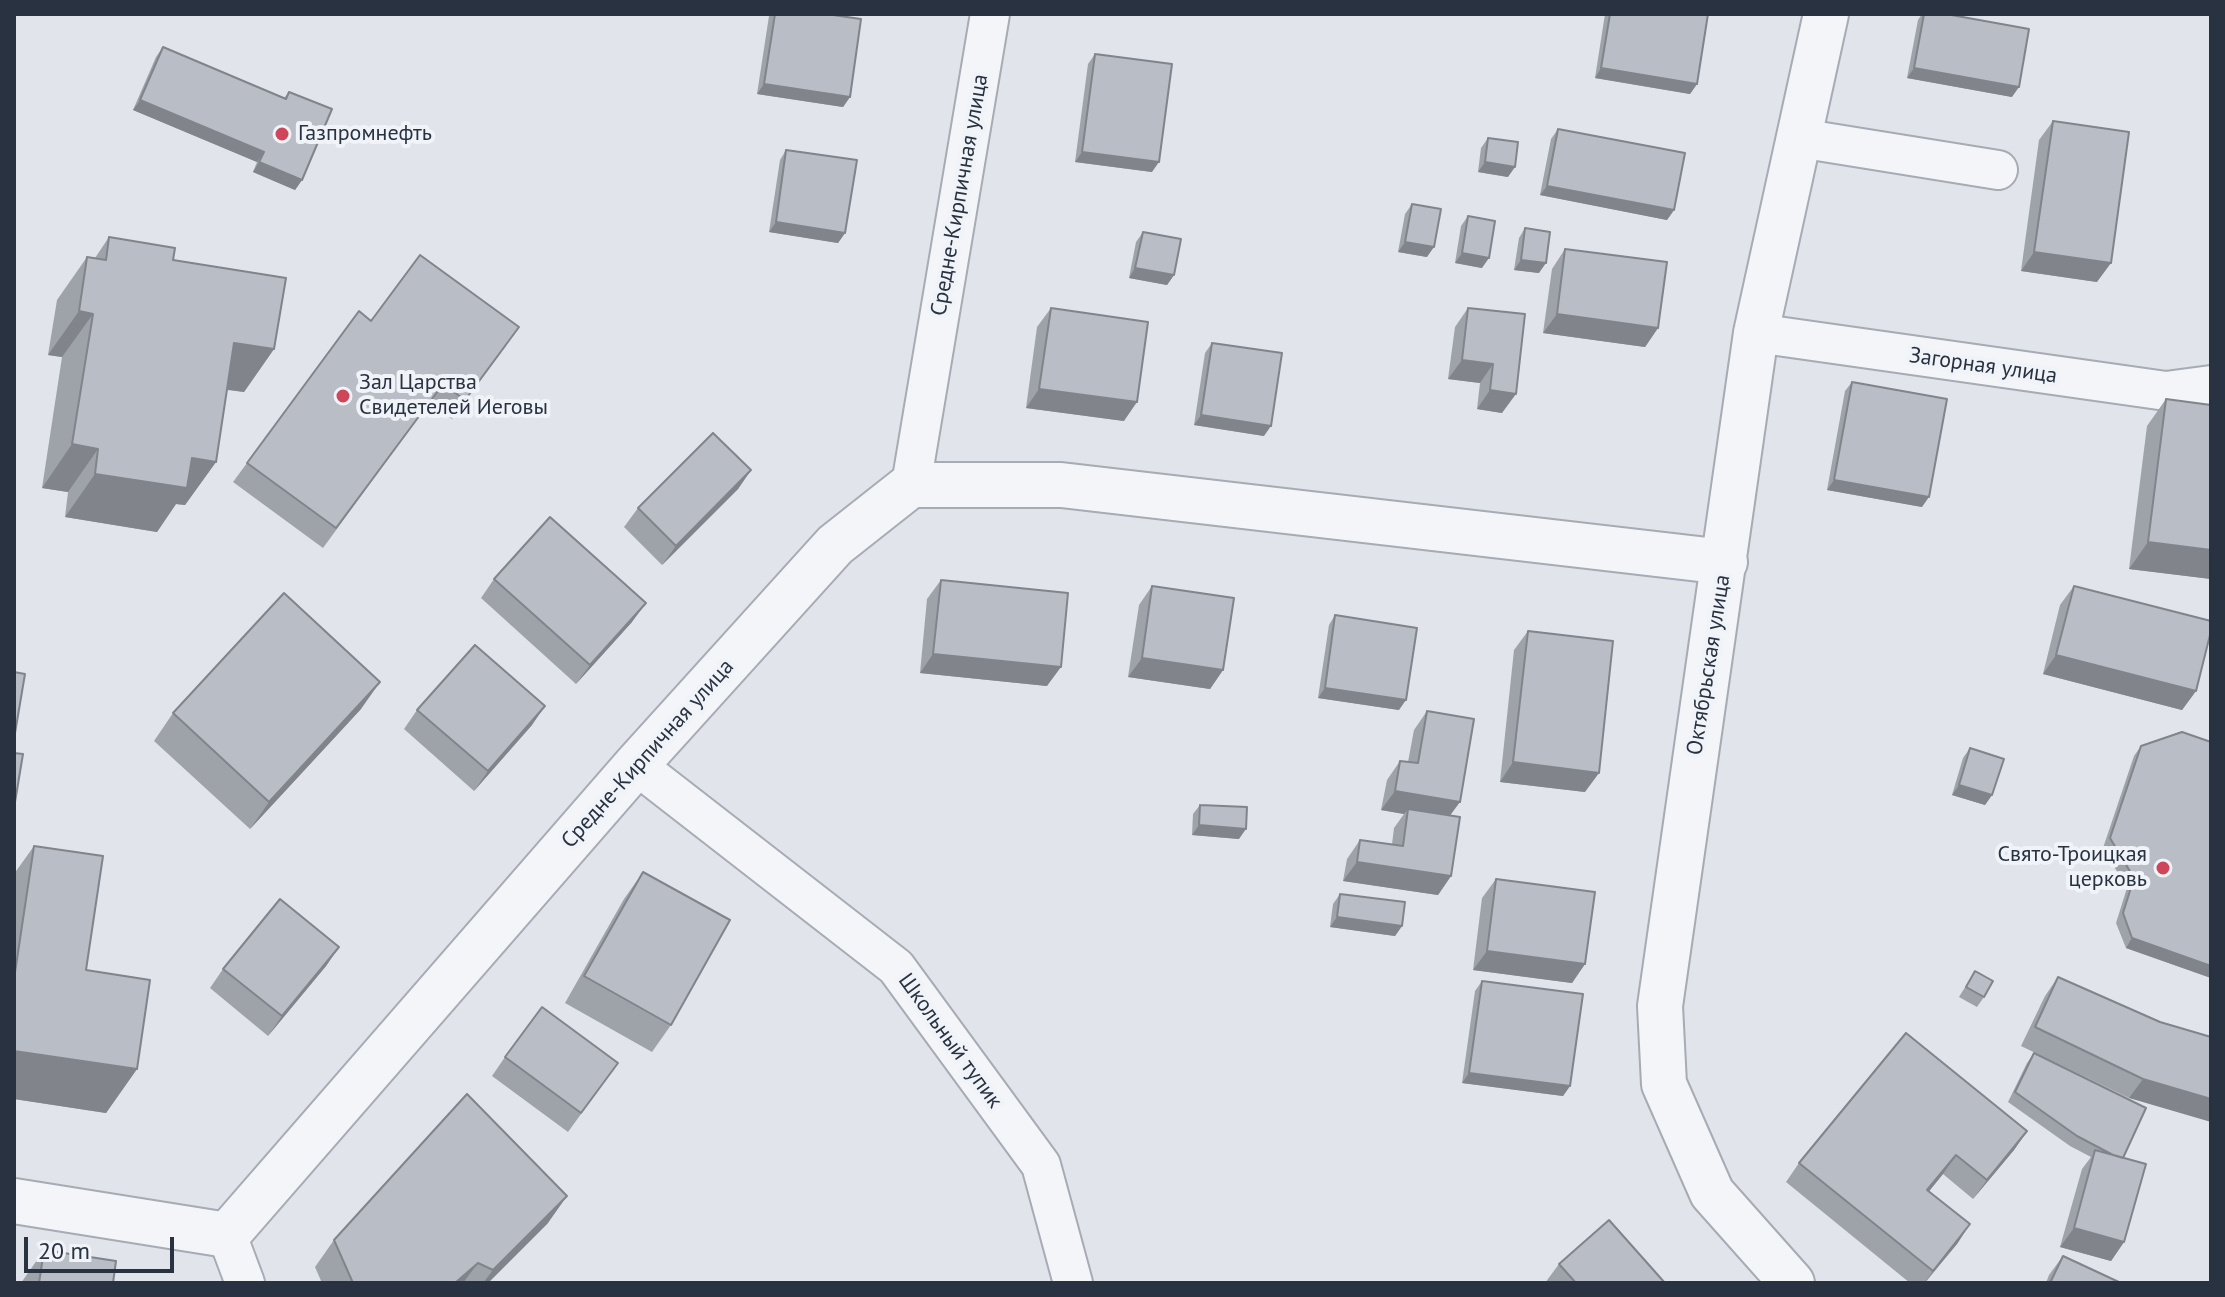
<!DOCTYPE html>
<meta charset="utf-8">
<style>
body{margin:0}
#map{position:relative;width:2225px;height:1297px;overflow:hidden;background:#e1e4ea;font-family:"PT Sans",sans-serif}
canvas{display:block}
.frame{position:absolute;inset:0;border:16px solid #293241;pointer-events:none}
.scale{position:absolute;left:24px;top:1237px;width:150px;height:36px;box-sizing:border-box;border:4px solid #293241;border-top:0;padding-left:10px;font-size:24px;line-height:28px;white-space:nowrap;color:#293241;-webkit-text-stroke:6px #f0f3f7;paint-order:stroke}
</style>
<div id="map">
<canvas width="2225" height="1297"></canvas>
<div class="frame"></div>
<div class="scale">20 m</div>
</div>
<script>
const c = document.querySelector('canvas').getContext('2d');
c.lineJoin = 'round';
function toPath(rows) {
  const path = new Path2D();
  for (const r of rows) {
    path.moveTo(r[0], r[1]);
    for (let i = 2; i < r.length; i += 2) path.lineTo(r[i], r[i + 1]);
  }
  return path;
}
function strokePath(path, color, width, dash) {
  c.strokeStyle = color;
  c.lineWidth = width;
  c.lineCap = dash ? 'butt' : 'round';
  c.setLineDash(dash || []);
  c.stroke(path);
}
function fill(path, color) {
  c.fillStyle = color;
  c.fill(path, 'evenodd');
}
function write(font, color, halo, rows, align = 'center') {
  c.font = font + ' "PT Sans",sans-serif';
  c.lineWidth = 8;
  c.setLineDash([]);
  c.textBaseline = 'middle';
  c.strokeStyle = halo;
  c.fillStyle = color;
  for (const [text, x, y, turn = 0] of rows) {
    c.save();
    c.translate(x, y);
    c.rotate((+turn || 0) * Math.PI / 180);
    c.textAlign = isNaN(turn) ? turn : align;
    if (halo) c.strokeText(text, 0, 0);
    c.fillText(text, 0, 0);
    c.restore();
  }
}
const minor = toPath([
 [1799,138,1998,170],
 [1756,333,2166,391,2211,385],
 [911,485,990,14],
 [636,765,896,967,1041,1165,1073,1283],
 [227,1235,245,1283]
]);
const tertiary = toPath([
 [14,1201,227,1235,636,765,835,545,911,485,1061,485,1725,562],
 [1792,1283,1712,1193,1664,1084,1660,1006,1756,333,1826,14]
]);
strokePath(minor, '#a6abb4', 42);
strokePath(tertiary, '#a6abb4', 48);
strokePath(minor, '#f3f5f8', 38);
strokePath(tertiary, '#f3f5f8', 44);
fill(toPath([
 [771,14,826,14,850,97,843,107,757,94,769,16],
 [1605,14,1708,14,1697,84,1690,94,1595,78],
 [1922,14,1946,14,2012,97,1907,78,1918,20],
 [163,47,284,98,289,92,302,180,295,190,253,172,257,162,133,110,156,57],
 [1095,54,1152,172,1075,162,1088,64],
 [2053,121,2097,282,2021,271,2039,140],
 [1558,129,1674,210,1667,220,1540,195,1551,139],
 [1488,138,1508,177,1478,172,1481,148],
 [786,150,845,233,838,243,769,232,780,160],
 [1412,204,1427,257,1398,252,1405,214],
 [1468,216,1482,268,1455,263,1461,226],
 [1525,228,1539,273,1514,270,1519,238],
 [1143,232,1174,275,1167,285,1129,278,1136,242],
 [109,237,173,260,274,349,244,392,227,390,216,462,185,505,176,504,157,532,65,517,68,492,42,488,62,357,48,355,57,300,87,257,95,258],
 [1565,249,1658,328,1645,347,1543,333,1552,269],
 [1051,308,1124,421,1026,408,1037,327],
 [1468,308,1525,314,1502,413,1477,409,1480,383,1448,379,1455,327],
 [371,321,506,346,452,419,429,403,323,548,233,482,247,463],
 [1212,343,1264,436,1194,425,1205,353],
 [1852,382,1922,507,1827,490,1845,391],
 [2166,399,2211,579,2129,569,2147,426],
 [751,470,738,489,662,565,624,527,638,508],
 [494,579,632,622,576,684,481,598],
 [941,580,1047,686,920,673,927,599],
 [1152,586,1223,670,1210,689,1128,677,1139,605],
 [2074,586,2196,691,2182,710,2043,674,2060,605],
 [1335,615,1399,710,1318,698,1329,625],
 [1528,631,1585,792,1500,782,1514,650],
 [361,709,250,829,154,741,173,713],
 [417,710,532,725,474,791,404,729],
 [1427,711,1450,815,1451,876,1438,895,1343,881,1347,859,1360,840,1392,844,1394,828,1404,814,1381,810,1387,780,1400,761,1408,762,1414,730],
 [2211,742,2211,978,2126,948,2116,923,2127,888,2103,848,2134,756,2141,746],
 [1970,748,1992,795,1985,805,1952,795,1963,758],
 [1200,805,1239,839,1192,835,1193,814],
 [34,846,86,970,137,1069,106,1113,14,1099,14,874],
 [643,872,671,1025,652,1052,565,1003,624,899],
 [1496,879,1585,964,1572,983,1473,970,1482,898],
 [1340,894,1402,926,1395,936,1330,927,1333,904],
 [339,947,326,966,268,1036,210,988,223,969],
 [1975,971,1984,997,1977,1007,1959,997],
 [2058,977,2160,1022,2211,1037,2129,1098,2021,1046,2045,996],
 [1482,981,1570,1086,1563,1096,1462,1083,1475,991],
 [2034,1053,2123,1158,2124,1242,2111,1261,2060,1247,2082,1169,2091,1157,2070,1146,2008,1102,2027,1063],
 [505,1057,618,1063,568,1132,492,1076],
 [2027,1131,2014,1150,1973,1199,1943,1174,1929,1191,1970,1224,1957,1244,1925,1283,1910,1283,1786,1182,1799,1163],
 [548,1223,488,1283,322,1283,315,1267,334,1240],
 [44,1250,113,1283,21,1283],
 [2063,1256,2121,1283,2046,1283,2049,1275],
 [1559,1264,1665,1283,1545,1283]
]), '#9ea3aa');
fill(toPath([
 [1601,68,1697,84,1690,94,1595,78],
 [1914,68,2019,87,2012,97,1907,78],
 [764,84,850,97,843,107,757,94],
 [140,100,264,152,257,162,133,110],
 [1082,152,1159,162,1152,172,1075,162],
 [259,162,302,180,295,190,253,172],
 [1485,162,1515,167,1508,177,1478,172],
 [1547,186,1674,210,1667,220,1540,195],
 [776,222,845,233,838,243,769,232],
 [1405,242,1434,247,1427,257,1398,252],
 [2034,252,2111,263,2097,282,2021,271],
 [1462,253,1489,258,1482,268,1455,263],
 [1521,260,1546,263,1539,273,1514,270],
 [1135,268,1174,275,1167,285,1129,278],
 [79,311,93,314,62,357,48,355],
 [1557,314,1658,328,1645,347,1543,333],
 [234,343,274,349,244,392,204,386],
 [1462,360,1493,364,1480,383,1448,379],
 [1039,389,1137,402,1124,421,1026,408],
 [1490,390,1516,394,1502,413,1477,409],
 [1201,415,1271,426,1264,436,1194,425],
 [72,444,98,449,68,492,42,488],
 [192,458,216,462,185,505,176,504,157,532,65,517,95,474],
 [751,470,738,489,662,565,676,546],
 [1834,480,1929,497,1922,507,1827,490],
 [2148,542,2211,550,2211,579,2129,569],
 [646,603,632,622,576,684,590,665],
 [933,654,1061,667,1047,686,920,673],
 [2056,655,2196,691,2182,710,2043,674],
 [1142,658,1223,670,1210,689,1128,677],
 [380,682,361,709,250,829,269,802],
 [1325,688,1406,700,1399,710,1318,698],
 [545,706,532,725,474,791,488,771],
 [1513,762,1599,773,1585,792,1500,782],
 [1959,785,1992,795,1985,805,1952,795],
 [1395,791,1460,802,1446,821,1408,809,1404,814,1381,810],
 [1199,825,1246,829,1239,839,1192,835],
 [1357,862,1451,876,1438,895,1343,881],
 [1337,917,1402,926,1395,936,1330,927],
 [2132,938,2211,966,2211,978,2126,948],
 [339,947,326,966,268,1036,282,1016],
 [1487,951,1585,964,1572,983,1473,970],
 [14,1051,137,1069,106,1113,14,1099],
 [1469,1073,1570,1086,1563,1096,1462,1083],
 [2143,1079,2211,1099,2211,1122,2129,1098],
 [2027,1131,2014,1150,1973,1199,1987,1180],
 [1956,1155,1943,1174,1914,1210,1927,1190],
 [567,1196,548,1223,488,1283,483,1283,493,1270],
 [1970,1224,1957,1244,1924,1283,1933,1271],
 [2074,1228,2124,1242,2111,1261,2060,1247],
 [478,1263,463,1283,455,1283]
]), '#81848b');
const building = toPath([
 [775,14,826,14,861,19,850,97,764,84,775,14],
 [1610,14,1708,14,1697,84,1601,68,1610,14],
 [1924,14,1946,14,2029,29,2019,87,1914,68,1924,14],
 [163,47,286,99,289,92,332,109,302,180,259,162,264,152,140,100,163,47],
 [1095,54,1172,64,1159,162,1082,152,1095,54],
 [2053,121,2129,132,2111,263,2034,252,2053,121],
 [1558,129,1685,153,1674,210,1547,186,1558,129],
 [1488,138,1518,142,1515,167,1485,162,1488,138],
 [786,150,857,160,845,233,776,222,786,150],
 [1412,204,1441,209,1434,247,1405,242,1412,204],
 [1468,216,1495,221,1489,258,1462,253,1468,216],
 [1525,228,1550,232,1546,263,1521,260,1525,228],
 [1143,232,1181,239,1174,275,1135,268,1143,232],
 [109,237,175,248,173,260,286,278,274,349,234,343,216,462,192,458,187,488,95,474,98,449,72,444,93,314,79,311,87,257,106,260,109,237],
 [1565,249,1667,262,1658,328,1557,314,1565,249],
 [420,255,519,327,465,400,443,384,336,528,247,463,359,311,371,321,420,255],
 [1051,308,1148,322,1137,402,1039,389,1051,308],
 [1468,308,1525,314,1516,394,1490,390,1493,364,1462,360,1468,308],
 [1212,343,1282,353,1271,426,1201,415,1212,343],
 [1852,382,1947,399,1929,497,1834,480,1852,382],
 [2166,399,2211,405,2211,550,2148,542,2166,399],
 [713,433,751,470,676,546,638,508,713,433],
 [550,517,646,603,590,665,494,579,550,517],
 [941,580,1068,593,1061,667,933,654,941,580],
 [1152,586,1234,598,1223,670,1142,658,1152,586],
 [2074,586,2211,621,2211,631,2196,691,2056,655,2074,586],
 [284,593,380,682,269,802,173,713,284,593],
 [1335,615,1417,628,1406,700,1325,688,1335,615],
 [1528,631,1613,641,1599,773,1513,762,1528,631],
 [475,645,545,706,488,771,417,710,475,645],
 [14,672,25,674,14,739,14,672],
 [1427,711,1474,719,1460,802,1395,791,1400,761,1418,763,1427,711],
 [2182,732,2211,742,2211,966,2132,938,2123,913,2134,878,2110,838,2141,746,2182,732],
 [1970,748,2004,759,1992,795,1959,785,1970,748],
 [14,753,23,754,14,808,14,753],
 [1200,805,1247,807,1246,829,1199,825,1200,805],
 [1408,809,1460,817,1451,876,1357,862,1360,840,1403,846,1408,809],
 [34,846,103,856,86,970,150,980,137,1069,14,1051,14,979,34,846],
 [643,872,730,920,671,1025,584,976,643,872],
 [1496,879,1595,892,1585,964,1487,951,1496,879],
 [1340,894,1405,902,1402,926,1337,917,1340,894],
 [280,899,339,947,282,1016,223,969,280,899],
 [1975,971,1993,981,1984,997,1966,987,1975,971],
 [2058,977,2160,1022,2211,1037,2211,1099,2143,1079,2035,1027,2058,977],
 [1482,981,1583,994,1570,1086,1469,1073,1482,981],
 [542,1007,618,1063,581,1113,505,1057,542,1007],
 [1906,1033,2027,1131,1987,1180,1956,1155,1927,1190,1970,1224,1933,1271,1799,1163,1906,1033],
 [2034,1053,2146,1108,2123,1158,2113,1155,2077,1136,2015,1092,2034,1053],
 [467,1094,567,1196,493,1270,478,1263,455,1283,353,1283,334,1240,467,1094],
 [2095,1150,2146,1164,2124,1242,2074,1228,2095,1150],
 [1609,1220,1665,1283,1576,1283,1559,1264,1609,1220],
 [44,1250,116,1261,113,1283,39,1283,44,1250],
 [2063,1256,2121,1283,2050,1283,2063,1256]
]);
fill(building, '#b8bdc6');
strokePath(building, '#81848b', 2);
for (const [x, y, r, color] of [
 [282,134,8,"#cf4559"],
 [343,396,8,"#cf4559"],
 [2163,868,8,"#cf4559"]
]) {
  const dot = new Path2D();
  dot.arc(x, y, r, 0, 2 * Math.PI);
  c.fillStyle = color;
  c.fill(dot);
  strokePath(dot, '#f0f3f7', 3);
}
write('22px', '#293241', '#f0f3f7', [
 ["Газпромнефть",298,134],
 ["Зал Царства",359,383],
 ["Свидетелей Иеговы",359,408],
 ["Свято-Троицкая",2147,855,"right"],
 ["церковь",2147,880,"right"]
], 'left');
write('22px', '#293241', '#f0f3f7', [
 ["Средне-Кирпичная улица",960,195,-80],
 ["Загорная улица",1983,366,8],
 ["Октябрьская улица",1709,665,-81],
 ["Средне-Кирпичная улица",648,754,-48],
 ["Школьный тупик",950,1041,54]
]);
</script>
